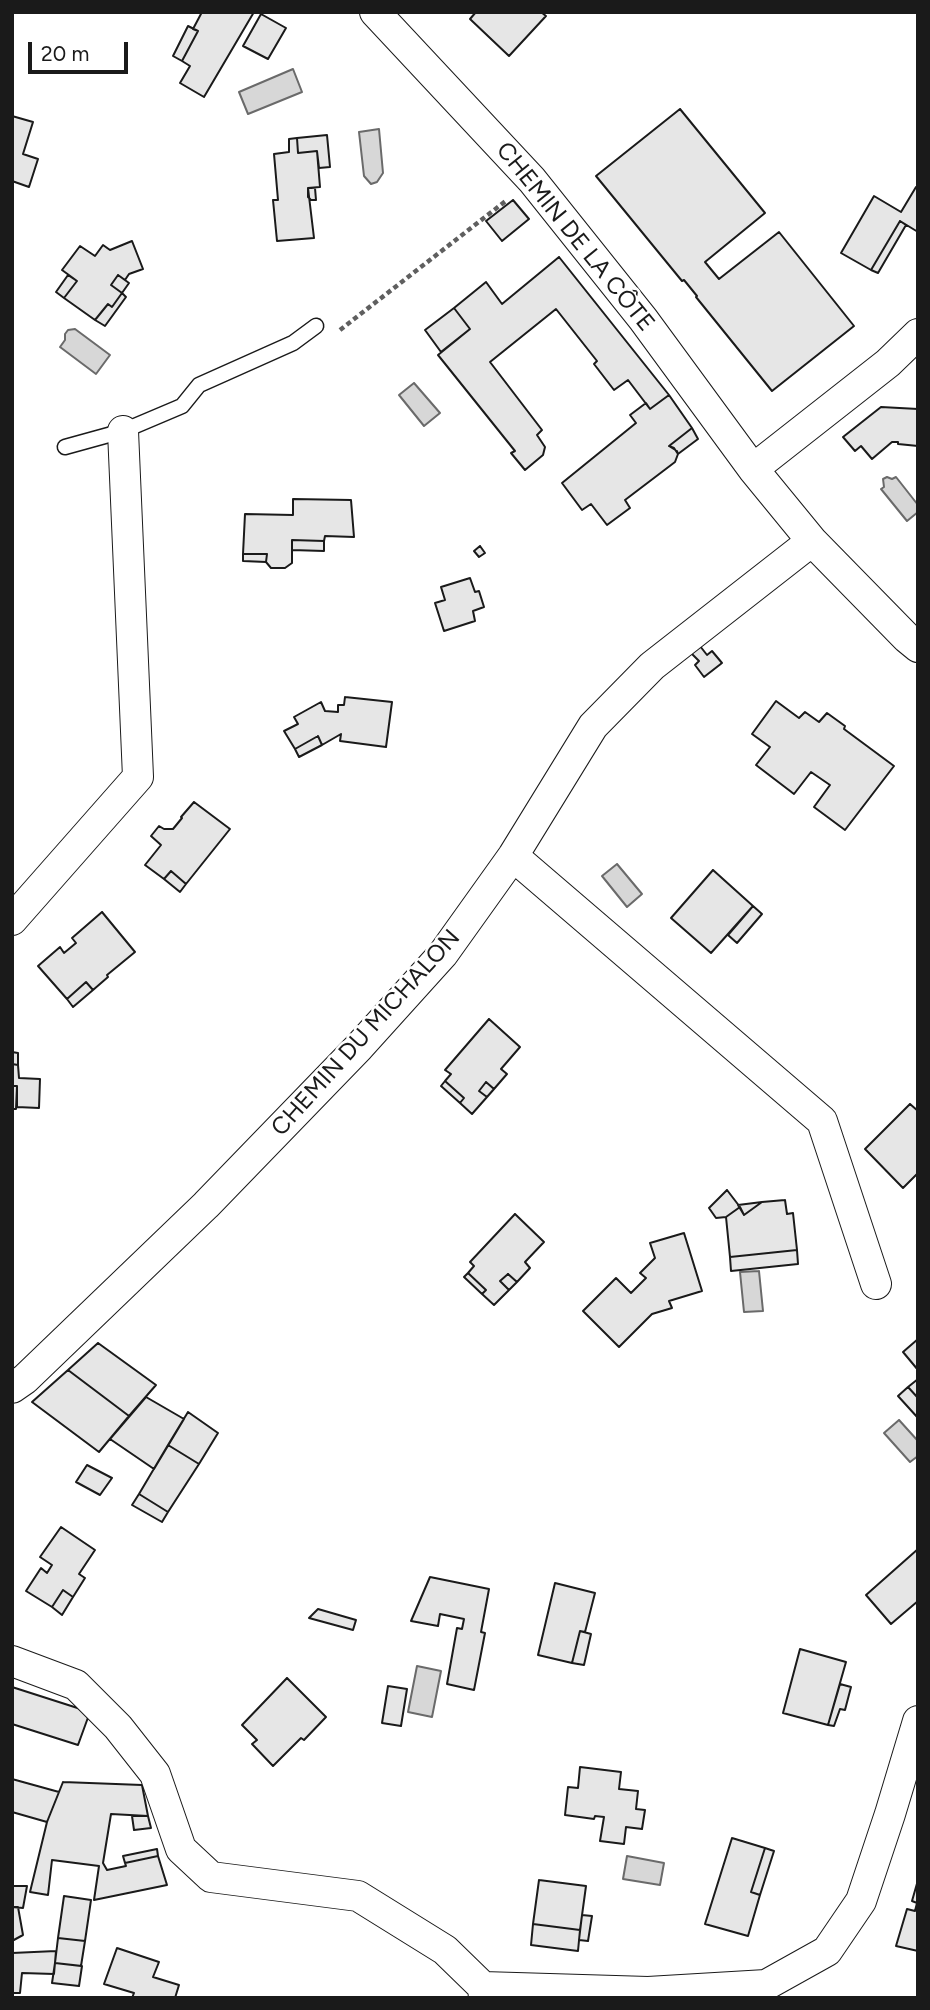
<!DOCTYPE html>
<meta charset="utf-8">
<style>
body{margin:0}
#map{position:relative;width:930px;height:2010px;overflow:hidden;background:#fff;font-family:Figtree,sans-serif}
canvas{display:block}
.frame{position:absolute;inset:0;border:14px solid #1a1a1a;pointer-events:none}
.scale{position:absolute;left:28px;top:42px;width:100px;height:32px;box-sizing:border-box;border:4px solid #1a1a1a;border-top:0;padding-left:9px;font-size:21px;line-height:24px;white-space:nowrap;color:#1a1a1a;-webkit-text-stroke:5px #fff;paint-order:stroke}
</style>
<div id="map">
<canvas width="930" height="2010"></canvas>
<div class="frame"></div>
<div class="scale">20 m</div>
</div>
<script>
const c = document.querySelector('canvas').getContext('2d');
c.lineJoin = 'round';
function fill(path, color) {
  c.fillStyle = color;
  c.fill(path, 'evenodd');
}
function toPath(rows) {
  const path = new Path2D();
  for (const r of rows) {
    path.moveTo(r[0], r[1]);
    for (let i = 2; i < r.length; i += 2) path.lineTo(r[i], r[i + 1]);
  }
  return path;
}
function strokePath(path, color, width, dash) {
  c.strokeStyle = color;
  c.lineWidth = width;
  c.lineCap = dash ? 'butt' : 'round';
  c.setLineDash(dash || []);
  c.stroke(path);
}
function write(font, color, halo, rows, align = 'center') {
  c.font = font + ' Figtree,sans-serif';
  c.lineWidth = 5;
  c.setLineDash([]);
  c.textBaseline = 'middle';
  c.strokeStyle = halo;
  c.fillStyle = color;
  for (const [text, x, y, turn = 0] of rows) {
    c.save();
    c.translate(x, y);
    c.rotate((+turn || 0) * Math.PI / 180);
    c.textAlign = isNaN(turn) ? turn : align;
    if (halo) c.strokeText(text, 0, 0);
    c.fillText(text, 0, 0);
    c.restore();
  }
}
const water = toPath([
 [293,69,302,92,248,114,239,92,293,69],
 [379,129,383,173,377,182,371,184,364,176,359,132,379,129],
 [75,329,110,355,96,374,60,347,65,340,65,334,68,330,75,329],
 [414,383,440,413,424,426,399,395,414,383],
 [887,477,892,479,896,477,918,505,918,512,907,521,881,489,884,487,883,479,887,477],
 [617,864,642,894,627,907,602,876,617,864],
 [759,1271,763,1311,744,1312,740,1272,759,1271],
 [899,1420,918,1441,918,1456,910,1462,884,1433,899,1420],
 [417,1666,441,1671,432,1717,408,1712,417,1666],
 [627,1856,664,1863,660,1885,623,1879,627,1856]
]);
fill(water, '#d7d7d7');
strokePath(water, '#6a6a6a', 2);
const building = toPath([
 [202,12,254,12,204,97,180,83,190,66,182,61,198,31,193,29,202,12],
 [476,12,541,12,546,16,509,56,470,19,476,12],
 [261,14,286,28,268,59,243,46,261,14],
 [188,26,198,31,182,61,173,56,188,26],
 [680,109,765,213,705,262,719,279,779,232,854,326,772,391,696,297,697,296,684,280,682,281,596,176,680,109],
 [12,116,33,122,23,154,38,159,29,187,12,181,12,116],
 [327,135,330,167,319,168,317,151,298,153,297,138,327,135],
 [297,138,298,153,317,151,320,187,308,188,314,238,277,241,273,200,278,200,274,154,289,152,289,139,297,138],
 [916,187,918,188,918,232,900,221,871,270,841,253,874,196,901,212,916,187],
 [308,188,315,188,316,200,311,200,308,197,308,188],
 [513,200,529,219,502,241,486,221,513,200],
 [900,221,906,225,878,273,871,270,900,221],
 [132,241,143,269,129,274,125,280,118,275,111,285,122,293,112,307,108,304,95,320,64,298,77,281,62,270,80,246,95,256,103,245,110,250,132,241],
 [559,257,669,395,650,409,628,380,614,390,594,364,597,361,556,309,490,362,542,430,537,435,545,447,543,455,525,470,511,453,515,451,438,355,470,329,454,308,486,282,502,304,559,257],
 [68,275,77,281,64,298,56,292,68,275],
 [118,275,129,283,122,293,111,285,118,275],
 [122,293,126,297,105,326,95,320,108,304,112,307,122,293],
 [454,308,470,329,441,352,425,330,454,308],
 [669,395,692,428,669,446,677,451,678,454,675,462,625,500,630,508,607,525,591,504,582,510,562,483,636,423,630,415,646,403,650,409,669,395],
 [881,407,918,409,918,446,898,444,898,442,892,442,872,459,861,446,855,451,843,437,881,407],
 [692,428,698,439,678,454,674,448,669,446,692,428],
 [293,499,351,500,354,537,325,536,324,541,292,540,292,563,285,568,271,568,266,562,267,554,243,554,245,514,293,515,293,499],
 [292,540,324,541,324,551,292,550,292,540],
 [480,546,485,553,479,557,474,551,480,546],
 [243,554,267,554,266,562,243,561,243,554],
 [470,578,475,592,479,591,484,607,473,611,475,621,444,631,435,603,445,600,441,587,470,578],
 [700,646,707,655,712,651,722,663,704,677,695,665,699,661,691,653,700,646],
 [345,697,392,702,386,747,340,741,341,734,322,745,318,736,295,749,284,731,298,724,294,717,321,702,325,711,338,712,338,705,344,705,345,697],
 [776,701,799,718,805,712,819,722,827,713,845,726,844,729,894,766,845,830,814,807,830,785,811,772,794,794,756,765,770,747,752,734,776,701],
 [318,736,322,745,299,757,295,749,318,736],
 [194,802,230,829,186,884,171,871,164,879,145,865,161,845,151,836,159,826,164,829,173,829,182,818,181,817,194,802],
 [713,870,753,906,711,953,671,918,713,870],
 [171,871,186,884,180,892,164,879,171,871],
 [753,906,762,914,737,943,728,935,753,906],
 [102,912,135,952,107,975,108,977,93,990,86,982,67,999,38,966,60,947,64,953,76,943,72,938,102,912],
 [86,982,93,990,73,1007,67,999,86,982],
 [489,1019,520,1047,501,1069,507,1074,494,1089,486,1082,479,1091,487,1097,472,1114,460,1103,464,1098,445,1081,451,1074,445,1070,489,1019],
 [12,1052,18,1053,18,1065,12,1064,12,1052],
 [12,1064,18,1065,19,1078,40,1079,39,1108,17,1107,17,1086,12,1086,12,1064],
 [445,1081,464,1098,460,1103,441,1086,445,1081],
 [486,1082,494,1089,487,1097,479,1091,486,1082],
 [12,1086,17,1086,16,1109,12,1109,12,1086],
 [910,1104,918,1111,918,1173,903,1188,865,1149,910,1104],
 [727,1190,740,1207,726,1217,716,1218,709,1208,727,1190],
 [785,1200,787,1214,793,1213,797,1250,730,1257,726,1217,740,1207,744,1215,762,1202,785,1200],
 [762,1202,744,1215,738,1205,762,1202],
 [515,1214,544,1242,525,1262,530,1268,517,1282,508,1274,500,1281,509,1290,494,1305,482,1294,486,1290,468,1273,474,1266,470,1262,515,1214],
 [684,1233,702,1291,669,1301,672,1308,652,1314,619,1347,583,1311,616,1278,631,1293,646,1278,640,1273,655,1258,650,1243,684,1233],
 [797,1250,798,1264,731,1271,730,1257,797,1250],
 [468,1273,486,1290,482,1294,464,1277,468,1273],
 [508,1274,517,1282,509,1290,500,1281,508,1274],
 [918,1339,918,1370,903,1352,918,1339],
 [98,1343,156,1385,129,1416,68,1370,98,1343],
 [68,1370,129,1416,99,1452,32,1402,68,1370],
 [918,1379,918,1398,908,1387,918,1379],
 [908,1387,918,1398,918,1418,898,1396,908,1387],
 [146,1397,184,1419,154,1469,110,1439,146,1397],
 [188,1412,218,1433,199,1464,168,1445,188,1412],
 [168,1445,199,1464,168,1512,139,1494,168,1445],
 [87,1465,112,1478,100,1495,76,1482,87,1465],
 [139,1494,168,1512,162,1522,132,1505,139,1494],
 [61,1527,95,1550,79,1574,85,1578,73,1597,63,1590,52,1607,26,1591,41,1568,47,1573,52,1565,40,1557,61,1527],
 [918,1549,918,1601,891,1624,866,1595,918,1549],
 [430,1577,489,1589,481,1632,485,1633,474,1690,447,1684,457,1628,462,1629,464,1619,440,1614,438,1626,411,1621,430,1577],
 [555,1583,595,1593,585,1632,580,1631,572,1663,538,1655,555,1583],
 [63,1590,73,1597,62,1615,52,1607,63,1590],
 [318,1609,356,1620,353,1630,309,1618,318,1609],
 [580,1631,591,1634,584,1665,572,1663,580,1631],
 [800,1649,846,1662,828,1725,783,1713,800,1649],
 [287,1678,326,1717,304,1740,301,1738,273,1766,252,1744,257,1740,242,1725,287,1678],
 [840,1684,851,1687,845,1710,840,1709,834,1726,828,1725,840,1684],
 [388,1686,407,1689,401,1726,382,1723,388,1686],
 [12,1687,90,1712,78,1745,12,1724,12,1687],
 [580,1767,621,1772,619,1789,638,1791,636,1809,645,1810,642,1829,626,1827,624,1844,600,1841,604,1817,595,1816,594,1819,565,1815,568,1787,578,1788,580,1767],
 [12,1779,59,1792,47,1822,12,1812,12,1779],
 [63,1782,142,1785,148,1816,111,1814,103,1863,107,1870,126,1866,125,1863,158,1856,167,1885,94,1900,99,1866,52,1860,48,1895,30,1892,47,1822,63,1782],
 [132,1816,148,1816,151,1828,134,1830,132,1816],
 [732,1838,765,1848,751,1892,760,1895,748,1936,705,1924,732,1838],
 [765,1848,774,1851,760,1895,751,1892,765,1848],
 [157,1849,158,1856,125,1863,123,1856,157,1849],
 [539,1880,586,1886,580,1930,533,1924,539,1880],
 [918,1880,918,1951,896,1946,907,1909,915,1911,917,1903,912,1901,918,1880],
 [12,1886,27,1886,23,1908,12,1907,12,1886],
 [64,1896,91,1900,85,1941,58,1938,64,1896],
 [12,1907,18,1907,23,1935,12,1941,12,1907],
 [582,1915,592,1916,588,1941,579,1940,582,1915],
 [533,1924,580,1930,578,1951,531,1945,533,1924],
 [58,1938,85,1941,81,1966,55,1963,58,1938],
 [117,1948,159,1962,153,1977,179,1985,175,1998,132,1998,134,1993,104,1984,117,1948],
 [56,1951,54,1974,22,1973,20,1993,12,1993,12,1953,56,1951],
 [55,1963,82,1966,79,1986,52,1983,55,1963]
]);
fill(building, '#e6e6e6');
strokePath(building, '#1a1a1a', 2);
const lane = toPath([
 [65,447,123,431,182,406,199,385,293,343,316,326]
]);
const street = toPath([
 [375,12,532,180,643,319,753,469,812,541,907,638,918,647],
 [753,469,888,363,918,334],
 [513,856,822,1121,876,1284],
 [12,920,138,777,123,431],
 [12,1388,25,1379,206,1205,359,1047,443,954,513,856,593,726,652,666,812,541],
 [12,1661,76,1685,118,1727,155,1774,181,1849,211,1877,358,1896,445,1950,483,1987,484,1998],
 [483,1987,648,1992,766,1985,827,1951,861,1901,890,1814,918,1721]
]);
strokePath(lane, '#1a1a1a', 17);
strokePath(street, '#1a1a1a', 32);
strokePath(toPath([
 [340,330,507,200]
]), '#5f5f5f', 4.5, [5, 3.5]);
strokePath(lane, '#fff', 14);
strokePath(street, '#fff', 30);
write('24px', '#1a1a1a', '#fff', [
 ["CHEMIN DE LA CÔTE",575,237,51],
 ["CHEMIN DU MICHALON",366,1033,-48]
]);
</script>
